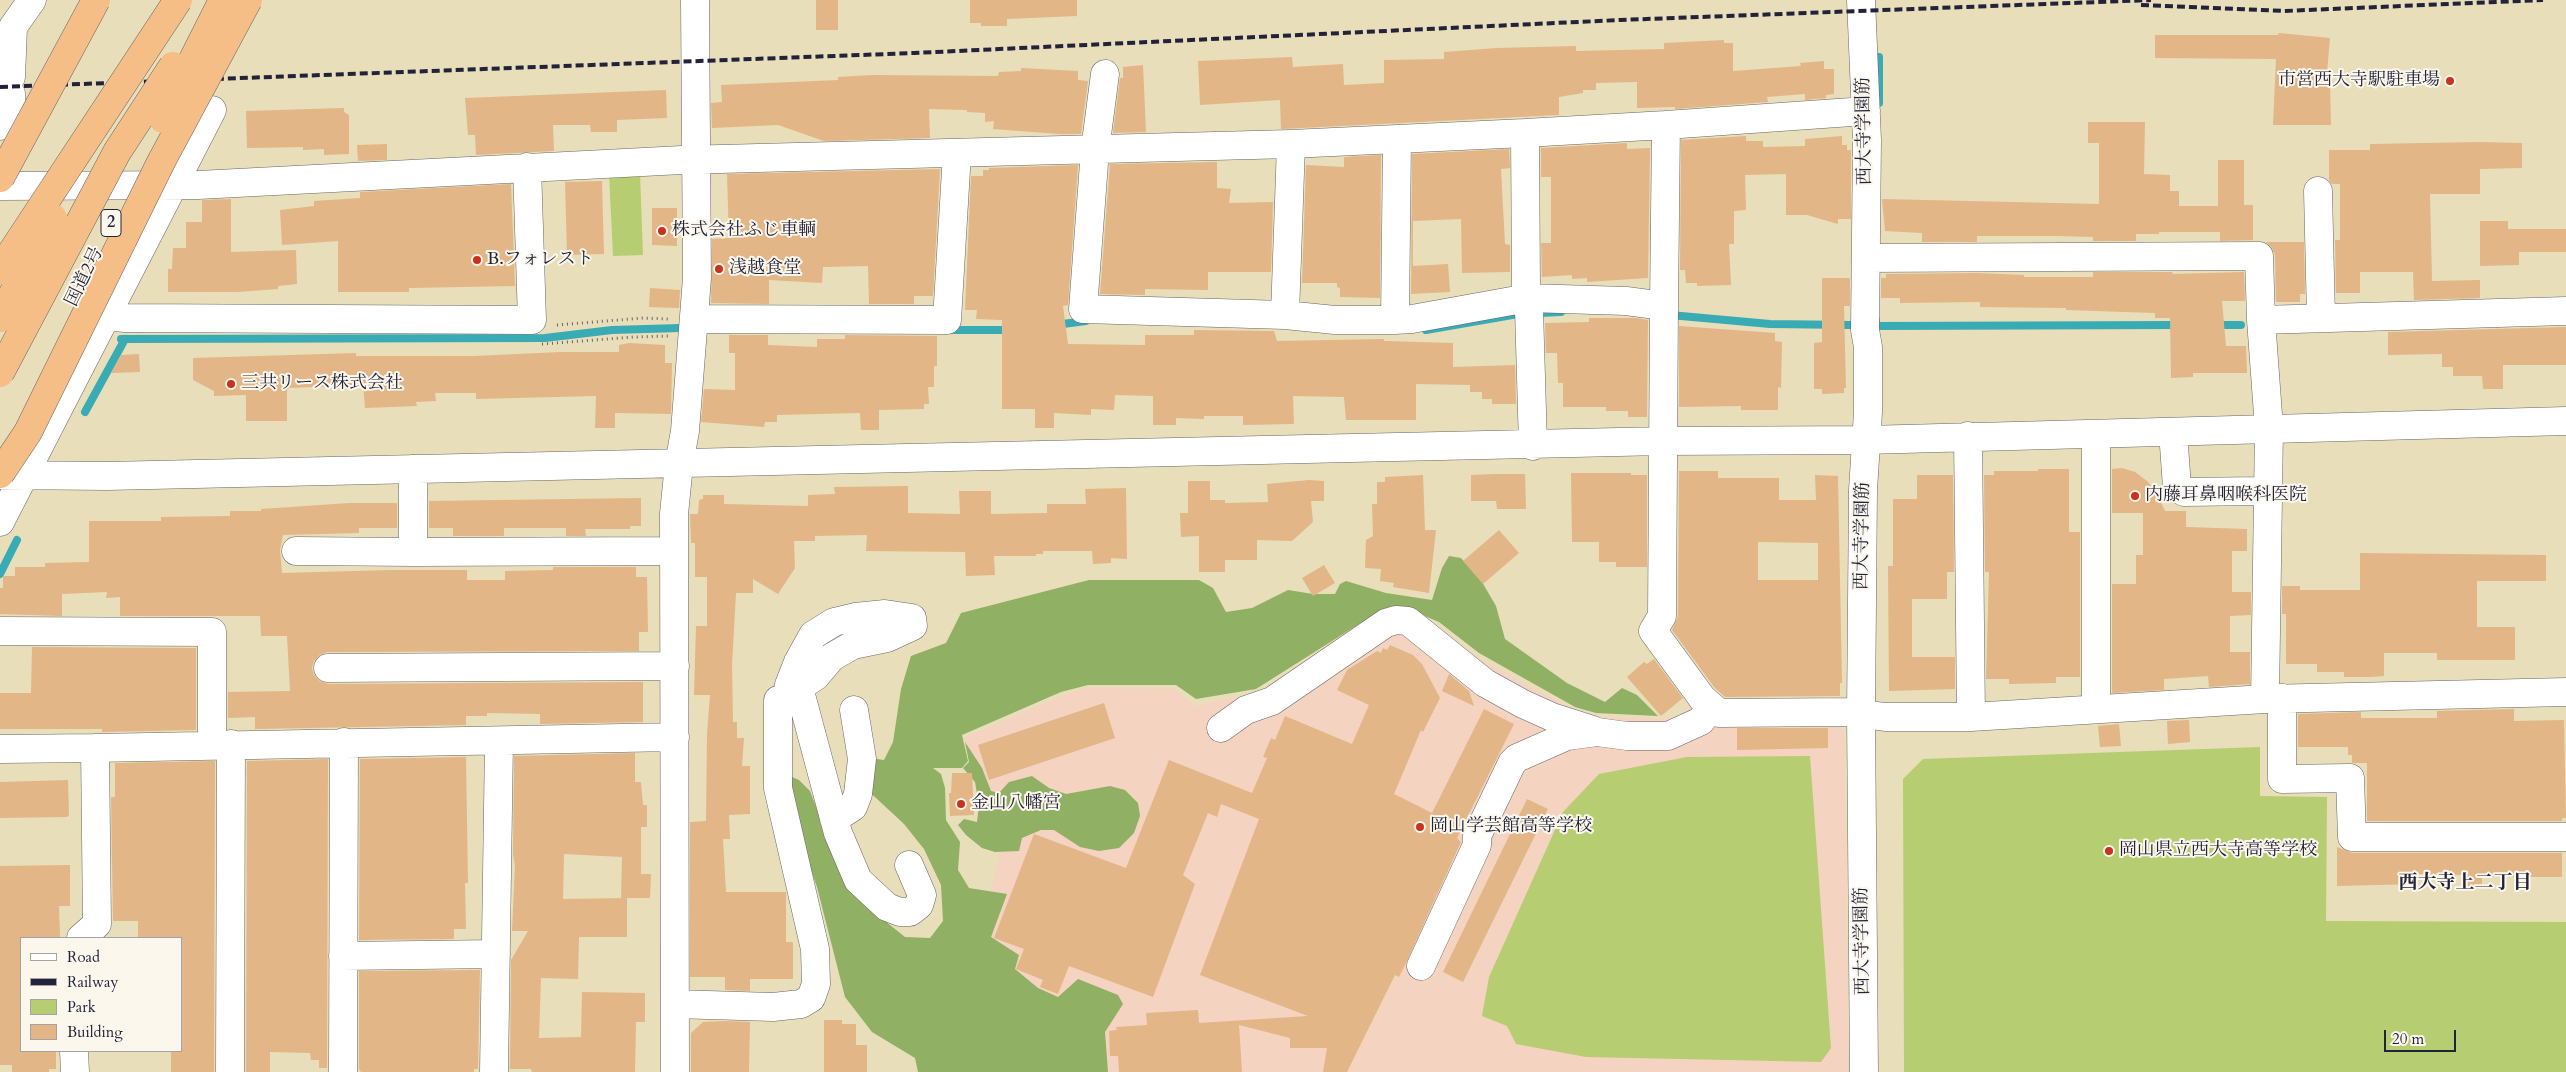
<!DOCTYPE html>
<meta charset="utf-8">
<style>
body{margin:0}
#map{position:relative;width:2566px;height:1072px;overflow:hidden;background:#e8deba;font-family:Cardo,serif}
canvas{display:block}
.legend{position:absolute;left:20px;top:937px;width:162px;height:115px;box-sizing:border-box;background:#fbf7ec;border:1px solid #a4a2a5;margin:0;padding:6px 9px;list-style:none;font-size:15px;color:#22223b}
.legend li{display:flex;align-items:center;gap:10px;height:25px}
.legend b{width:25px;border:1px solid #a4a2a5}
.scale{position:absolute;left:2384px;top:1030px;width:72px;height:22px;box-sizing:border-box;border:2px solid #22223b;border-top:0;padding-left:6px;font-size:15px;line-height:18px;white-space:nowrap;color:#22223b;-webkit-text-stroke:4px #fbf7ec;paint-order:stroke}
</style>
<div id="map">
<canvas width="2566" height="1072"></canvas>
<ul class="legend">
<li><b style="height:6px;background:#fff"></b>Road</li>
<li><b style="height:6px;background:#22223b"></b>Railway</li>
<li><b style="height:14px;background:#b6cd71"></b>Park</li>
<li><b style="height:14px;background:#e2b687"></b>Building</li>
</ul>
<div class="scale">20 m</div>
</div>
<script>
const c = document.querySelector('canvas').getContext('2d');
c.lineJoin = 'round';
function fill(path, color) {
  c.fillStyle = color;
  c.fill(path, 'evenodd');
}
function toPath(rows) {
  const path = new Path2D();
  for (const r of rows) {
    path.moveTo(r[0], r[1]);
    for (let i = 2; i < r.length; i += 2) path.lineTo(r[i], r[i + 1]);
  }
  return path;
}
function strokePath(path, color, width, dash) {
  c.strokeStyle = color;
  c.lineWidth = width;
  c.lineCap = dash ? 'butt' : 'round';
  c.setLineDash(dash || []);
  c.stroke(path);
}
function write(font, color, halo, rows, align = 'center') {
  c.font = font + ' Cardo,"Noto Serif JP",serif';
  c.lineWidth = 4;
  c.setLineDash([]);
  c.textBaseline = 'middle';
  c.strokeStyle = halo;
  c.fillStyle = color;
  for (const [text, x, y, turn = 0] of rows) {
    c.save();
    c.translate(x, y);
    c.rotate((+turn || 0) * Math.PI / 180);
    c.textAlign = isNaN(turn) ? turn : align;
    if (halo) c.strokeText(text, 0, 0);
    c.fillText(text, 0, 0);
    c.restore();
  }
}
fill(toPath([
 [1418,615,1477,657,1575,711,1595,717,1666,719,1684,715,1692,694,1837,718,1844,731,1849,1072,1070,1072,988,946,981,929,1001,851,964,738,1063,695,1088,688,1174,689,1195,706,1259,692,1377,618]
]), '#f4d3c0');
fill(toPath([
 [609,173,640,173,643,255,613,256],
 [2260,747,2260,796,2327,797,2326,921,2566,922,2566,1072,1904,1072,1903,779,1923,759],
 [1810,756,1831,1048,1821,1062,1586,1057,1516,1044,1507,1026,1482,1016,1489,977,1563,812,1599,774,1687,757]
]), '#b6cd71');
fill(toPath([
 [1449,556,1461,558,1482,582,1496,606,1505,639,1567,683,1605,702,1622,688,1637,695,1658,716,1596,713,1575,707,1479,653,1439,622,1401,606,1370,617,1256,689,1196,699,1176,685,1088,685,1061,692,962,735,968,761,962,768,933,768,941,774,945,788,946,820,960,842,958,870,969,888,1007,894,991,937,1019,955,1015,969,1038,988,1058,997,1078,979,1118,995,1123,1004,1105,1032,1108,1072,918,1072,915,1058,872,1032,845,997,817,887,788,804,792,777,799,780,810,791,823,825,875,913,905,937,930,938,943,921,941,885,924,849,904,824,861,784,870,758,884,760,893,742,901,689,911,656,946,643,961,613,1089,580,1199,580,1213,588,1226,612,1252,608,1288,590,1313,594,1335,594,1340,584,1346,581,1386,593,1432,600,1442,568],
 [965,742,982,768,991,791,999,793,1009,782,1032,776,1049,788,1066,794,1110,786,1125,790,1138,803,1140,816,1134,833,1119,848,1099,851,1080,847,1054,830,1041,830,1022,838,1019,851,995,852,982,848,966,835,958,825,964,819,977,822,979,805,975,782,963,768,969,762]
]), '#90b063');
strokePath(toPath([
 [1879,103,1879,57],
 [1670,315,1770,324,1850,325],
 [1876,320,1876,326,2179,325],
 [1055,325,1086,321],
 [2215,325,2241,325],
 [945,330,1011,330],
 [1426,330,1518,314,1561,312],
 [121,339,545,338,612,330,680,328],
 [85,412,125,339],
 [0,574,17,540]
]), '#39abb4', 8);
fill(toPath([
 [816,0,838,0,838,30,816,30],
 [970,0,1077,0,1077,16,1007,19,1007,26,981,26,981,23,970,23],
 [2279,33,2330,38,2326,84,2330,84,2331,125,2273,125,2276,59,2155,58,2155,35,2278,35],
 [1724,40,1724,43,1733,43,1733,71,1801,66,1800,63,1824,61,1824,69,1834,69,1834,94,1826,95,1826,98,1805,100,1805,94,1767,97,1768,102,1675,109,1675,107,1637,108,1637,82,1596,83,1596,90,1583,90,1583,93,1559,97,1559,115,1281,129,1280,100,1200,105,1198,61,1292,57,1293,67,1343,64,1344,85,1384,83,1384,60,1444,59,1444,52,1497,48,1576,46,1576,51,1664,49,1664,43],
 [1143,65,1146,132,1113,133,1120,78,1123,78,1123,67],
 [1021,68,1078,71,1078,80,1088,81,1081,134,1059,134,993,129,994,121,985,122,985,113,967,112,967,110,929,109,930,138,824,141,778,125,712,128,711,103,722,102,721,85,838,80,838,77,873,75,998,76,999,72,1021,71],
 [666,90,667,118,617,120,617,132,591,132,590,125,553,125,554,151,476,155,475,135,468,135,465,98],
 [344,108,344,112,349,115,349,154,324,155,324,149,303,150,303,147,247,148,246,111],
 [2088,122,2145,122,2144,174,2170,175,2170,191,2179,191,2179,206,2218,206,2218,160,2244,160,2244,205,2253,205,2253,240,2220,241,2220,232,2159,232,2159,234,2136,234,2136,241,2093,241,2093,237,2058,236,1977,236,1977,242,1922,242,1922,233,1885,231,1882,199,2099,204,2099,143,2088,143],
 [1746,136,1746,141,1763,141,1763,147,1805,146,1805,139,1842,136,1842,145,1847,145,1847,150,1851,150,1851,219,1838,219,1838,224,1807,215,1786,215,1786,174,1745,175,1746,210,1734,211,1734,244,1729,244,1731,285,1697,286,1697,283,1686,283,1685,270,1680,270,1681,140],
 [2480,142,2522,143,2522,168,2480,169,2480,194,2430,194,2432,281,2480,280,2480,298,2414,300,2413,272,2360,272,2360,293,2336,293,2335,240,2340,240,2340,184,2332,184,2329,181,2329,150,2370,150,2370,144],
 [1627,143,1627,149,1650,148,1648,278,1587,282,1587,278,1572,279,1572,275,1542,277,1541,243,1551,243,1551,177,1541,177,1541,148],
 [387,144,387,160,358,161,357,145],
 [1509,149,1510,168,1501,169,1505,244,1510,245,1510,272,1462,273,1461,219,1413,221,1413,266,1448,264,1450,292,1411,294,1412,154],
 [1381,155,1380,298,1340,297,1340,288,1337,287,1337,283,1302,283,1306,165,1344,167,1344,157],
 [1217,162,1217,188,1231,189,1229,203,1273,202,1271,272,1208,272,1208,290,1145,289,1145,295,1100,294,1110,164],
 [1078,165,1068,305,1063,306,1068,344,1145,345,1145,335,1194,335,1194,330,1274,331,1277,341,1384,339,1384,341,1453,343,1453,367,1515,365,1516,404,1492,404,1492,399,1482,399,1482,392,1470,392,1470,385,1416,384,1416,420,1346,420,1344,397,1293,396,1294,424,1243,425,1243,416,1204,416,1204,419,1176,418,1176,425,1153,425,1153,396,1115,395,1114,410,1091,409,1091,415,1054,413,1054,428,1035,428,1035,409,1002,409,1002,320,976,319,977,310,965,310,971,176,983,176,983,170,989,170,989,168],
 [940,169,933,296,914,296,914,304,869,304,868,266,823,267,822,283,769,280,769,304,711,303,712,239,729,238,727,174],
 [602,181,604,254,567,255,565,182],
 [511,184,515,286,409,288,409,292,338,292,338,241,282,245,280,210,314,206,314,201,360,198,360,192],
 [231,199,231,252,296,250,297,284,278,286,278,289,237,292,168,292,168,269,172,269,173,248,186,248,186,222,202,222,202,200],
 [652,208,677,208,677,246,652,245],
 [2480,221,2508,221,2508,229,2566,229,2566,252,2519,252,2519,265,2480,266],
 [2266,242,2304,242,2305,294,2300,294,2300,302,2276,302,2275,255,2272,248],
 [2093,272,2172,272,2173,274,2244,272,2245,301,2222,301,2226,346,2246,346,2247,373,2193,373,2193,377,2171,378,2170,318,2155,318,2155,313,2066,310,2066,308,1980,307,1980,302,1900,303,1900,298,1881,298,1881,278,1886,278,1886,274,1977,273,2024,275,2024,277,2093,277],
 [1822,278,1850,278,1850,306,1844,306,1846,388,1844,388,1844,393,1822,394,1822,389,1814,389,1814,343,1822,342],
 [650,288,680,290,679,308,649,307],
 [1589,318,1636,318,1648,320,1647,417,1628,417,1628,411,1606,411,1606,407,1563,407,1563,383,1558,383,1557,353,1546,353,1545,323,1589,322],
 [1679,326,1775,333,1775,341,1782,342,1781,388,1778,387,1778,410,1741,410,1741,406,1679,407],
 [2566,327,2566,365,2503,365,2503,389,2483,389,2482,376,2453,376,2453,367,2442,367,2442,354,2388,355,2388,332],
 [729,335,768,335,768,345,817,347,817,339,845,339,845,335,937,336,937,366,934,366,934,387,928,387,929,404,924,404,924,409,879,410,879,430,861,430,860,413,777,415,777,422,765,422,764,427,701,422,704,389,735,390,735,353,729,353],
 [629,343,665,345,665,363,672,363,671,414,615,413,615,428,595,428,596,396,476,399,476,393,435,393,436,401,416,402,417,406,365,408,363,385,289,388,287,390,287,421,246,421,246,395,214,396,214,391,193,380,193,358,356,353,356,356,474,356,561,352,619,352,619,345],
 [139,354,140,372,111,373,121,355],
 [2122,468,2135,472,2147,481,2155,490,2165,511,2186,511,2186,527,2247,529,2247,551,2232,551,2232,592,2251,592,2251,615,2230,616,2230,652,2250,652,2250,684,2209,687,2208,676,2164,679,2164,690,2112,693,2112,584,2136,584,2136,555,2143,555,2143,513,2112,513,2112,469],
 [2038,469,2069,469,2069,532,2080,532,2080,677,2056,677,2056,683,2009,684,2009,679,1986,679,1989,572,1985,572,1984,475,1994,475,1994,471,2038,471],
 [1679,471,1718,471,1718,478,1779,478,1779,500,1816,500,1815,475,1838,476,1842,683,1840,683,1840,696,1725,697,1714,687,1672,630,1678,616],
 [1758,542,1818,543,1818,580,1758,580],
 [1571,473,1631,473,1631,475,1647,475,1647,567,1616,567,1616,562,1599,562,1599,542,1572,542],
 [1494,474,1525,474,1526,509,1497,509,1496,501,1471,501,1471,475],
 [1423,475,1425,530,1436,530,1429,593,1393,587,1394,583,1380,581,1381,569,1365,568,1366,540,1373,536,1372,504,1377,504,1377,482,1385,482,1385,477],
 [1917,475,1953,475,1954,572,1947,572,1947,599,1912,599,1912,657,1955,657,1955,689,1889,691,1888,566,1893,566,1893,499,1917,499],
 [1309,480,1324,481,1324,501,1311,501,1313,522,1292,541,1257,540,1257,560,1225,560,1225,572,1199,572,1199,536,1181,537,1180,513,1188,513,1188,481,1210,481,1210,500,1225,500,1225,503,1268,502,1267,484],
 [908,486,908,513,960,514,959,491,991,491,991,514,1047,513,1047,504,1086,504,1085,489,1126,488,1127,559,1111,558,1111,563,1093,564,1092,551,1043,551,1043,554,1036,554,1036,556,994,556,995,575,966,576,965,552,866,551,867,535,815,536,815,541,794,541,795,568,778,594,753,579,753,593,736,593,732,665,733,722,737,722,737,738,744,738,742,766,750,766,750,814,729,815,730,839,723,839,726,892,786,892,786,942,793,942,793,979,750,979,750,991,725,990,725,977,690,977,690,822,706,821,707,734,710,695,694,695,696,626,707,626,707,577,695,577,695,543,691,543,690,514,698,514,699,500,703,499,703,495,724,495,724,504,808,506,808,495,835,494,834,487],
 [641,498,641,526,630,526,630,529,585,529,586,536,566,536,566,528,504,528,504,536,453,536,453,528,429,528,429,501],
 [349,503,397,503,397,528,359,528,359,533,283,535,280,550,282,573,391,570,467,570,467,580,505,580,505,571,553,570,553,567,636,567,636,577,647,577,648,632,639,632,639,651,327,652,320,655,314,661,312,668,314,675,320,681,328,684,643,682,643,722,540,724,540,714,487,713,487,716,466,716,466,725,255,729,255,717,228,718,228,692,290,691,287,636,261,636,260,616,120,616,120,597,106,598,107,592,62,594,62,616,0,614,0,588,3,588,3,576,15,576,15,567,45,567,45,563,89,562,89,521,161,521,161,517,230,516,230,511,261,511,261,509],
 [1499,530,1519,553,1483,584,1463,561],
 [2360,553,2546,555,2546,581,2477,581,2477,627,2515,627,2515,660,2437,660,2437,653,2384,653,2384,676,2371,677,2344,677,2344,672,2317,672,2317,664,2286,664,2286,614,2282,614,2282,586,2300,586,2300,590,2360,590],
 [1324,565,1335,583,1313,596,1302,578],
 [1390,645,1413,655,1422,664,1440,698,1423,732,1421,730,1394,794,1432,813,1484,709,1514,724,1457,838,1461,842,1406,963,1399,977,1395,975,1347,1072,1323,1072,1327,1048,1290,1048,1290,1038,1239,1025,1242,1072,1119,1072,1118,1056,1110,1056,1109,1031,1117,1030,1116,1027,1147,1025,1146,1013,1198,1010,1199,1023,1308,1016,1200,975,1259,819,1221,804,1217,817,1208,813,1183,875,1195,884,1153,997,1069,966,1058,994,1040,987,1043,980,1016,969,1024,949,994,938,1034,834,1126,868,1169,760,1252,793,1267,758,1263,757,1271,738,1275,740,1285,716,1352,744,1369,705,1337,690,1347,670,1377,651,1381,653,1383,648,1387,650],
 [32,647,196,648,196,730,102,732,102,729,0,729,0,693,31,693],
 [1654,659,1683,698,1661,716,1627,677,1644,662,1647,664],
 [1449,674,1469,691,1474,706,1442,691],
 [1104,703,1115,738,989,780,978,745],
 [2514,709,2514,721,2564,720,2566,818,2562,818,2562,821,2367,821,2367,763,2352,763,2352,755,2348,755,2348,747,2298,747,2298,714,2361,712,2361,718,2437,718,2437,711],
 [2189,720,2190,742,2168,744,2167,721],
 [2119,724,2121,746,2100,747,2098,726],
 [1737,728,1828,728,1828,748,1737,750],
 [635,753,635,782,641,782,643,805,647,805,647,827,641,827,641,874,651,874,650,898,621,898,622,857,564,854,563,899,627,898,627,937,579,937,578,979,541,978,539,1038,581,1037,582,992,645,993,645,1022,636,1022,635,1072,532,1072,531,1069,510,1069,511,960,528,931,512,931,515,865,513,855,514,756],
 [466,757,468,883,465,883,466,929,454,929,454,939,359,940,360,759],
 [328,759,327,1068,319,1068,319,1060,311,1060,310,1053,270,1052,270,1072,246,1072,247,761],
 [215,761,214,1072,171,1072,171,1051,181,1051,181,938,138,938,138,921,113,921,111,797,115,797,115,763],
 [952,773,972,773,974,815,950,816,949,793,951,793],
 [68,780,69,815,67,817,0,818,0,782],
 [1527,799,1548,809,1463,982,1443,972],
 [2337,847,2352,853,2562,853,2562,877,2482,877,2482,889,2464,889,2464,875,2417,874,2417,884,2337,886],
 [70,865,70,906,59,906,60,938,21,938,21,1051,56,1051,56,1069,49,1069,49,1072,12,1072,12,1065,0,1065,0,866],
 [480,970,478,1069,474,1069,474,1072,361,1072,359,1069,359,971],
 [824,1020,842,1020,842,1024,856,1024,856,1045,867,1045,867,1072,824,1072],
 [725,1021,750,1022,749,1072,691,1072,691,1033,703,1022]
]), '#e2b687');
const minor = toPath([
 [1861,0,1867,140,1865,330,1868,347,1868,412,1863,490,1861,714,1864,1072],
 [1105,74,1095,150,1083,309,1285,315,1335,320,1395,320],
 [11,77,13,27,32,0],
 [1666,125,1866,111],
 [0,126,11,102,11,94],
 [1525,133,1666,125,1664,306],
 [1397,140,1395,320,1412,319,1528,298,1626,301,1664,306,1662,616,1653,631,1702,698,1719,713,1849,712,1885,717,1971,717,2265,699,2566,692],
 [0,186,198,185,682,160,1291,144,1525,133,1526,286,1529,309,1533,446],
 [2318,191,2321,318],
 [1866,258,2259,256,2261,320,2269,428,2265,699],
 [1285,315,1291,144],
 [105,316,125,318,532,320,527,167],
 [694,319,947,320,957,153],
 [2261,320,2566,311],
 [2173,432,2177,487,2184,492,2261,491],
 [2096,434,2096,709],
 [1968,436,1971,717],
 [413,469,413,552,674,551],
 [0,475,107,476,1663,441,1866,440,2566,421],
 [0,522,212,110],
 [296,551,413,552],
 [0,631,212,632,212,745],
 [328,668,675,666],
 [788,698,789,685,798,662,813,635,834,622,855,617,885,614,912,618,913,626,887,638,853,645,832,657,816,676,804,684,789,685],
 [2282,698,2282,779,2350,778,2352,837,2566,837],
 [1221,728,1246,710,1272,701,1386,623,1396,620,1408,621,1485,683,1523,704,1552,717,1593,730],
 [0,749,95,748],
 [834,819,853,807,858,794,862,759,854,710],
 [81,938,97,924,95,748,675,737],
 [343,956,496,954],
 [1421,966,1477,845,1477,836,1512,763,1517,758,1567,736,1597,732,1627,736,1668,736,1701,721,1711,706],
 [675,1004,773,1007,801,1004,811,998,816,984,815,949,778,788,778,700,801,695,838,833,858,880,887,907,900,912,910,912,919,905,922,895,909,865],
 [74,1051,75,1072],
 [230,1072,231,744],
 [343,1072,344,742],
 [494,1072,499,742],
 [675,1072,674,514,679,464,685,431,697,278,695,0]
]);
strokePath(minor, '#676467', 29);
strokePath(toPath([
 [557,325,643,318,668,319],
 [542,344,634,337,668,336]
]), '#676467', 3, [1, 4]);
strokePath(minor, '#fff', 28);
strokePath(toPath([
 [2141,5,2284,11,2543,0],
 [0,87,914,53,1620,20,2151,0]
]), '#22223b', 4, [8, 4]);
const highwayBridge = toPath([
 [163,119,223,0],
 [0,178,96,0],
 [0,270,178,0],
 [0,318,53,218],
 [0,373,117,152,173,66],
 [0,474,28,432,161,162,248,0]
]);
strokePath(highwayBridge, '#676467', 29, []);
strokePath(highwayBridge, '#f6be87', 28);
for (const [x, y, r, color] of [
 [2450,81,5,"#c8321e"],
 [662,231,5,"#c8321e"],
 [477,260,5,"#c8321e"],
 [719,269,5,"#c8321e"],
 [231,384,5,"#c8321e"],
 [2135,496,5,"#c8321e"],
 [961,804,5,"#c8321e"],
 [1420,827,5,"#c8321e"],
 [2109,851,5,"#c8321e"]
]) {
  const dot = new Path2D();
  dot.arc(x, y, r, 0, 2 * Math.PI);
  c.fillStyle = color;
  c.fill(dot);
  strokePath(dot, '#fbf7ec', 2);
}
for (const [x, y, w] of [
 [111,223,20]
]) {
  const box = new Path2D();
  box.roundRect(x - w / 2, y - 13.5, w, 27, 4);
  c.fillStyle = '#fbf7ec';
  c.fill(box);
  strokePath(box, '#22223b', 1);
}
write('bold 16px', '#22223b', null, [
 ["2",111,223]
]);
write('18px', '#22223b', '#fbf7ec', [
 ["市営西大寺駅駐車場",2440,81,"right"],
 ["株式会社ふじ車輌",672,231],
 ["B.フォレスト",487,260],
 ["浅越食堂",729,269],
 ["三共リース株式会社",241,384],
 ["内藤耳鼻咽喉科医院",2145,496],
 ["金山八幡宮",971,804],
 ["岡山学芸館高等学校",1430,827],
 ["岡山県立西大寺高等学校",2119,851]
], 'left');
write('18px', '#22223b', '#fbf7ec', [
 ["西大寺学園筋",1865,131,-91],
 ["国道2号",85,277,-64],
 ["西大寺学園筋",1863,536,-89],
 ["西大寺学園筋",1863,941,-91]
]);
write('bold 19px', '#22223b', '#fbf7ec', [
 ["西大寺上二丁目",2465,884]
]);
</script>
